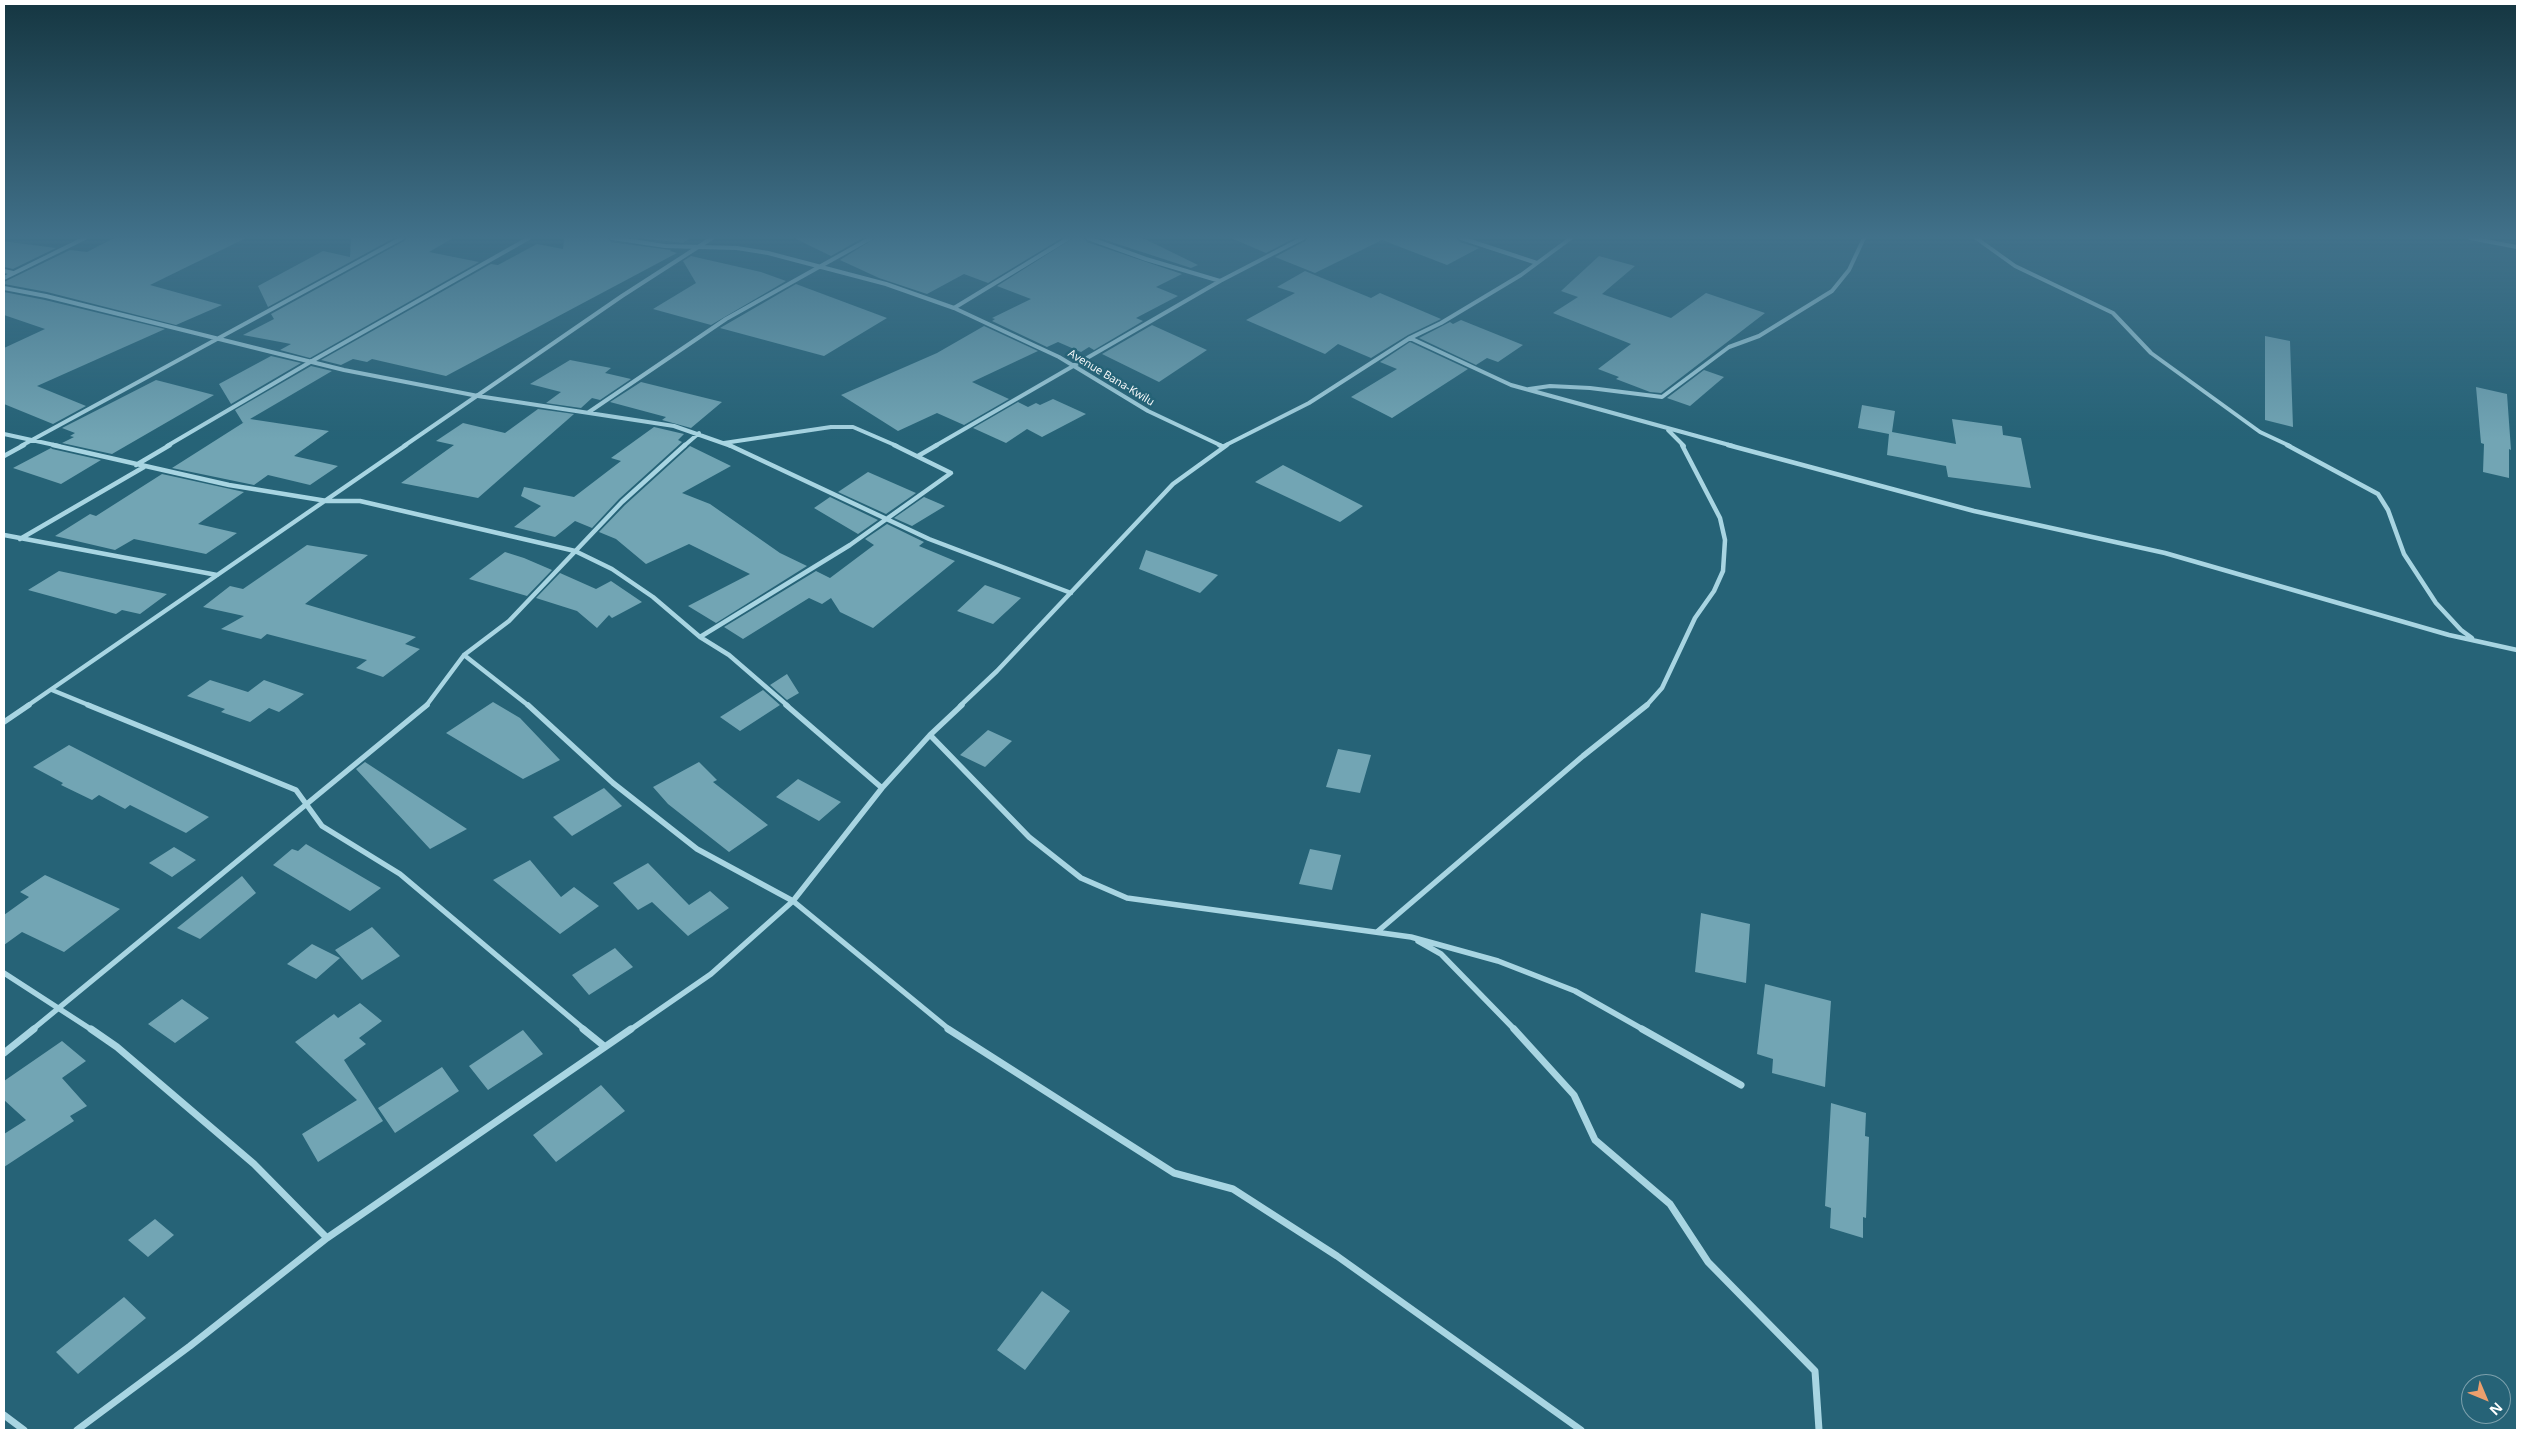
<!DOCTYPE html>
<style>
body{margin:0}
#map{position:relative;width:2521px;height:1434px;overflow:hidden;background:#266377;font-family:"Open Sans",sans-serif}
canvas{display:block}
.frame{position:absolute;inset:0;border:5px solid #fff;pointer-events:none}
.north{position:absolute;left:2461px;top:1374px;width:50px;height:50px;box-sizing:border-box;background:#266377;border:1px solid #7da1ad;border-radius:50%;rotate:135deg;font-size:14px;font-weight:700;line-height:20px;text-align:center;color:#fff}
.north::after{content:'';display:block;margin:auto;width:18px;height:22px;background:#eb9f6d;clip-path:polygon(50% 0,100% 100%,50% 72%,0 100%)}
</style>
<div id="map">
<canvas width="2521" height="1434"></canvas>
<div class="frame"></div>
<div class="north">N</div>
</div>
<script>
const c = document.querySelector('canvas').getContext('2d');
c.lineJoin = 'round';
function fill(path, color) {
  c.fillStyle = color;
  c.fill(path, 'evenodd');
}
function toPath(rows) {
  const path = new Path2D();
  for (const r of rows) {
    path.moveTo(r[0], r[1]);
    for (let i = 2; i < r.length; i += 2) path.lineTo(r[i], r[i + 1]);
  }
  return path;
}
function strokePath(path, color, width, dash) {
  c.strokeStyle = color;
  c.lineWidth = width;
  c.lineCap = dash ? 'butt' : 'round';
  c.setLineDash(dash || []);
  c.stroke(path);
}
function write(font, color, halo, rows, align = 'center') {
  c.font = font + ' "Open Sans",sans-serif';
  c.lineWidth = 5;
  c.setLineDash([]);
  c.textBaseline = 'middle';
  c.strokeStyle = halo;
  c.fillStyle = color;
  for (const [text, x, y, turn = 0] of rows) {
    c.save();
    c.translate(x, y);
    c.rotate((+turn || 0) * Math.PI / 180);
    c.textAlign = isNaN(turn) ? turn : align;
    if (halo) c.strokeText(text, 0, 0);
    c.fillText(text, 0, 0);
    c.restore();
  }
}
fill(toPath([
 [114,238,246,238,150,285,222,305,176,325,47,292,4,284,4,282,70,250,87,252],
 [351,238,394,238,268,307,258,286,323,251,350,257],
 [406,238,453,238,429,252,479,262,310,358,280,350,291,344,243,335,274,319,271,314,404,241],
 [564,238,608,238,611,242,671,250,670,251,677,253,446,376,372,359,367,362,353,359,341,365,321,360,491,264,498,265,537,244,563,249],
 [637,238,690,238,683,243],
 [794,238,863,238,831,256],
 [875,238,1062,238,988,283,964,274,927,294,879,278,840,260],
 [1073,238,1084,238,1087,242,1182,274,1156,287,1178,296,1136,318,1143,321,1094,350,1089,347,1081,352,1058,342,1047,347,992,321,995,319,992,318,1031,299,997,286],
 [1099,238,1143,238,1198,265,1191,268],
 [1231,238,1295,238,1266,253],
 [1307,238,1457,238,1460,242,1479,248,1447,265,1382,240,1315,273,1275,257,1305,241],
 [4,241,25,244,56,248,13,269,4,267],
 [691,256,761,272,786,281,711,325,653,309,696,283,683,261],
 [1599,256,1635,266,1602,294,1671,318,1706,293,1765,313,1661,393,1650,392,1616,379,1619,377,1598,369,1631,344,1553,313,1578,297,1561,291],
 [1305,271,1371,298,1380,293,1441,319,1408,335,1371,358,1338,344,1325,354,1246,320,1295,293,1277,287],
 [796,284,887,318,824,356,720,328],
 [4,292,45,300,165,329,37,386,86,406,53,424,4,404,4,348,45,329,4,315],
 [1461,320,1523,345,1498,362,1487,358,1476,365,1419,338,1450,322,1453,324],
 [1152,325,1207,350,1159,382,1102,354],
 [984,326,1038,351,972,382,1009,399,964,425,937,413,898,431,841,395,937,353],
 [2265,336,2290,341,2293,427,2265,420],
 [1410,342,1468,369,1392,418,1351,397,1397,369,1380,362],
 [271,356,301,363,231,404,219,384],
 [570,360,611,368,605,373,631,379,600,400,592,398,581,408,546,403,561,392,530,384],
 [311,366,332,371,250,419,329,431,294,456,338,466,310,485,268,475,254,485,172,468,246,421,243,423,235,410],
 [1704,370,1724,377,1690,406,1667,398],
 [156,380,214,395,112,454,62,443,74,437,70,436,75,433,62,428],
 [641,382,722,402,691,428,662,420,666,417,610,402],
 [2476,387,2507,394,2511,450,2509,449,2509,478,2483,472,2484,444,2481,443],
 [1053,399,1086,414,1042,437,1027,429,1006,443,973,428,1018,402,1028,407,1036,403,1040,405],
 [1862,405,1895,411,1892,432,1956,444,1952,419,2002,426,2003,435,2021,438,2031,488,1948,477,1946,466,1887,455,1889,434,1858,428],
 [538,409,574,414,478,498,401,483,454,445,436,441,463,423,505,433],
 [654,427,684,434,678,440,682,442,619,499,592,528,575,521,555,537,514,527,541,506,521,496,524,487,574,497,621,461,611,458],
 [690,446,731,466,682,493,710,504,780,553,807,566,716,623,688,606,750,574,689,544,646,564,616,539,599,532,625,505],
 [51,448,52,449,101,460,61,484,13,468],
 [1283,465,1363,506,1340,522,1255,482],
 [868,472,916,493,886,514,838,492],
 [162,474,244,492,198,524,237,533,206,554,134,539,115,550,55,536,90,514,96,516],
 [830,497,878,520,858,534,814,508],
 [924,497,945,506,912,526,894,518],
 [887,524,924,542,919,546,955,561,873,628,840,612,831,598,822,604,809,598,743,639,724,627,816,571,830,578,874,545,865,539],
 [307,545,368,555,305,604,416,637,405,644,420,649,383,677,356,668,367,660,267,634,261,639,221,629,244,616,203,607,230,586,243,589],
 [1146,550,1218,575,1200,593,1139,569],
 [505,552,524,558,552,570,527,596,469,579],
 [59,571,167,594,140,614,122,610,116,614,28,590],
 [560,573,596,589,611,581,642,602,612,618,609,615,597,628,577,611,536,598],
 [985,585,1021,598,993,624,957,611],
 [787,674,799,693,787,700,770,685],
 [210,680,248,692,264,680,304,694,279,712,269,708,250,722,221,712,225,709,187,696],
 [763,690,780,705,740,731,720,717],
 [493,702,520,718,560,760,523,779,446,733],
 [988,730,1012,741,985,767,960,755],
 [69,745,209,817,186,833,130,805,125,809,99,795,92,800,61,785,63,783,33,767],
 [1338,749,1371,755,1360,793,1326,787],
 [365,762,467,829,430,849,356,769],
 [699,762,717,780,713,782,768,825,729,852,668,804,653,787],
 [798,779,841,802,819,821,776,797],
 [604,788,622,806,572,836,553,817],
 [306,844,381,888,350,911,273,865,292,849,298,851],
 [174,847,196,860,172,877,149,863],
 [1310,849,1341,855,1332,890,1299,884],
 [530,860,561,897,574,887,599,906,560,934,493,880],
 [648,863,689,905,710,891,729,908,688,936,652,902,638,910,613,883],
 [45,875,120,909,64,952,22,932,4,945,4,915,29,897,20,892],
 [242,876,256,893,200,939,177,928],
 [1701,913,1750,924,1746,983,1695,972],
 [372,927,400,956,362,980,335,950],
 [312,944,340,958,316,979,287,964],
 [615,948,633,967,589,995,572,975],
 [1765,984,1831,1001,1825,1087,1772,1073,1773,1059,1757,1054],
 [182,999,209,1018,175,1043,148,1024],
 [360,1003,382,1021,359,1038,366,1044,344,1060,383,1121,318,1162,302,1134,357,1100,295,1042,334,1014,338,1018],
 [523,1030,543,1054,488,1090,469,1066],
 [62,1041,86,1061,62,1078,87,1106,70,1116,74,1121,4,1167,4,1134,26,1120,4,1100,4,1081],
 [442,1067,459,1091,395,1133,378,1108],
 [601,1085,625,1111,556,1162,533,1135],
 [1831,1103,1866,1113,1865,1136,1869,1137,1868,1163,1866,1218,1863,1217,1863,1238,1830,1228,1831,1208,1825,1206],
 [155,1219,174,1235,148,1257,128,1240],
 [1042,1291,1070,1311,1025,1370,997,1350],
 [124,1297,146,1318,78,1374,56,1352]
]), '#72a5b4');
strokePath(toPath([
 [612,238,665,246,737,248,768,253,886,284,954,308,1059,357,1148,411,1222,446],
 [1088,238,1146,259,1220,281],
 [1461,238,1537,263],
 [1976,238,2015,266,2113,313,2151,353,2260,432,2290,446],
 [2470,238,2517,247],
 [4,271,13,273],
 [4,278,85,238],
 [4,288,46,296,344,370,478,396,674,426,731,446],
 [954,308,1069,238],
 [1410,338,1511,385,1733,446],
 [1529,389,1550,386,1590,388,1662,397,1729,347,1759,336,1832,291,1849,270,1864,238],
 [589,412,726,319,871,238],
 [1668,430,1684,446],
 [4,434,59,446],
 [724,443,831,427,853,427,897,446],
 [21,446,402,238],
 [167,446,312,361,529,238],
 [404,446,622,296,712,238],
 [684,446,699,433],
 [935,446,1220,281,1303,238],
 [1224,446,1309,403,1410,338,1441,323,1521,275,1571,238]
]), '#a8d5e2', 4);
strokePath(toPath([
 [53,445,229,485,327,501,360,501,575,551,612,569,653,597,700,637,729,655,788,706],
 [729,445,929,539,1071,593],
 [1219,445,1223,447],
 [1728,445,1974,511,2165,553,2449,635,2517,650],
 [2287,445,2378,494,2388,510,2404,554,2436,603,2461,630,2472,638],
 [4,456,24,445],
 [918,456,937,445],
 [136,465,170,445],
 [4,535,217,575],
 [20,539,144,467],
 [700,637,850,545,951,473,894,445],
 [464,655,529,706],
 [52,690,91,706],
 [27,706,406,445],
 [426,706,464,655,509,621,622,502,685,445],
 [960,706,997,671,1173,484,1227,445],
 [1646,706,1662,688,1695,618,1714,591,1723,571,1725,540,1720,518,1682,445]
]), '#a8d5e2', 4.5);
strokePath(toPath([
 [88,705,296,790,322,826,400,874,585,1030],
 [528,705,613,783,697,849,793,901,950,1030],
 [786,705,882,788],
 [4,722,29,705],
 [930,735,1029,837,1081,878,1127,898,1411,937,1498,961,1575,991,1644,1030],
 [1377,932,1583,756,1647,705],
 [1418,941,1441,954,1515,1030],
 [4,973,92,1030],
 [32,1030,427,705],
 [630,1030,711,974,793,901,882,788,930,735,962,705]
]), '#a8d5e2', 5.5);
strokePath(toPath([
 [91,1029,117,1047,254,1164,327,1238],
 [583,1029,604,1046],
 [948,1029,1174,1173,1233,1189,1337,1256,1581,1430],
 [1514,1029,1574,1095,1595,1140,1670,1204,1708,1262,1815,1371,1819,1430],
 [1642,1029,1741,1085],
 [4,1053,34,1029],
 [4,1415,24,1430],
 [77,1430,190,1346,327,1238,631,1029]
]), '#a8d5e2', 7);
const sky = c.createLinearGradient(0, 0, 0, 439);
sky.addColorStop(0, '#153641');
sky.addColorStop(0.54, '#41718a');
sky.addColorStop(1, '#41718a00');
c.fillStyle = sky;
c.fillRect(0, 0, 2521, 439);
write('11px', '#fff', '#266377', [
 ["Avenue Bana-Kwilu",1111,378,31]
]);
</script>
